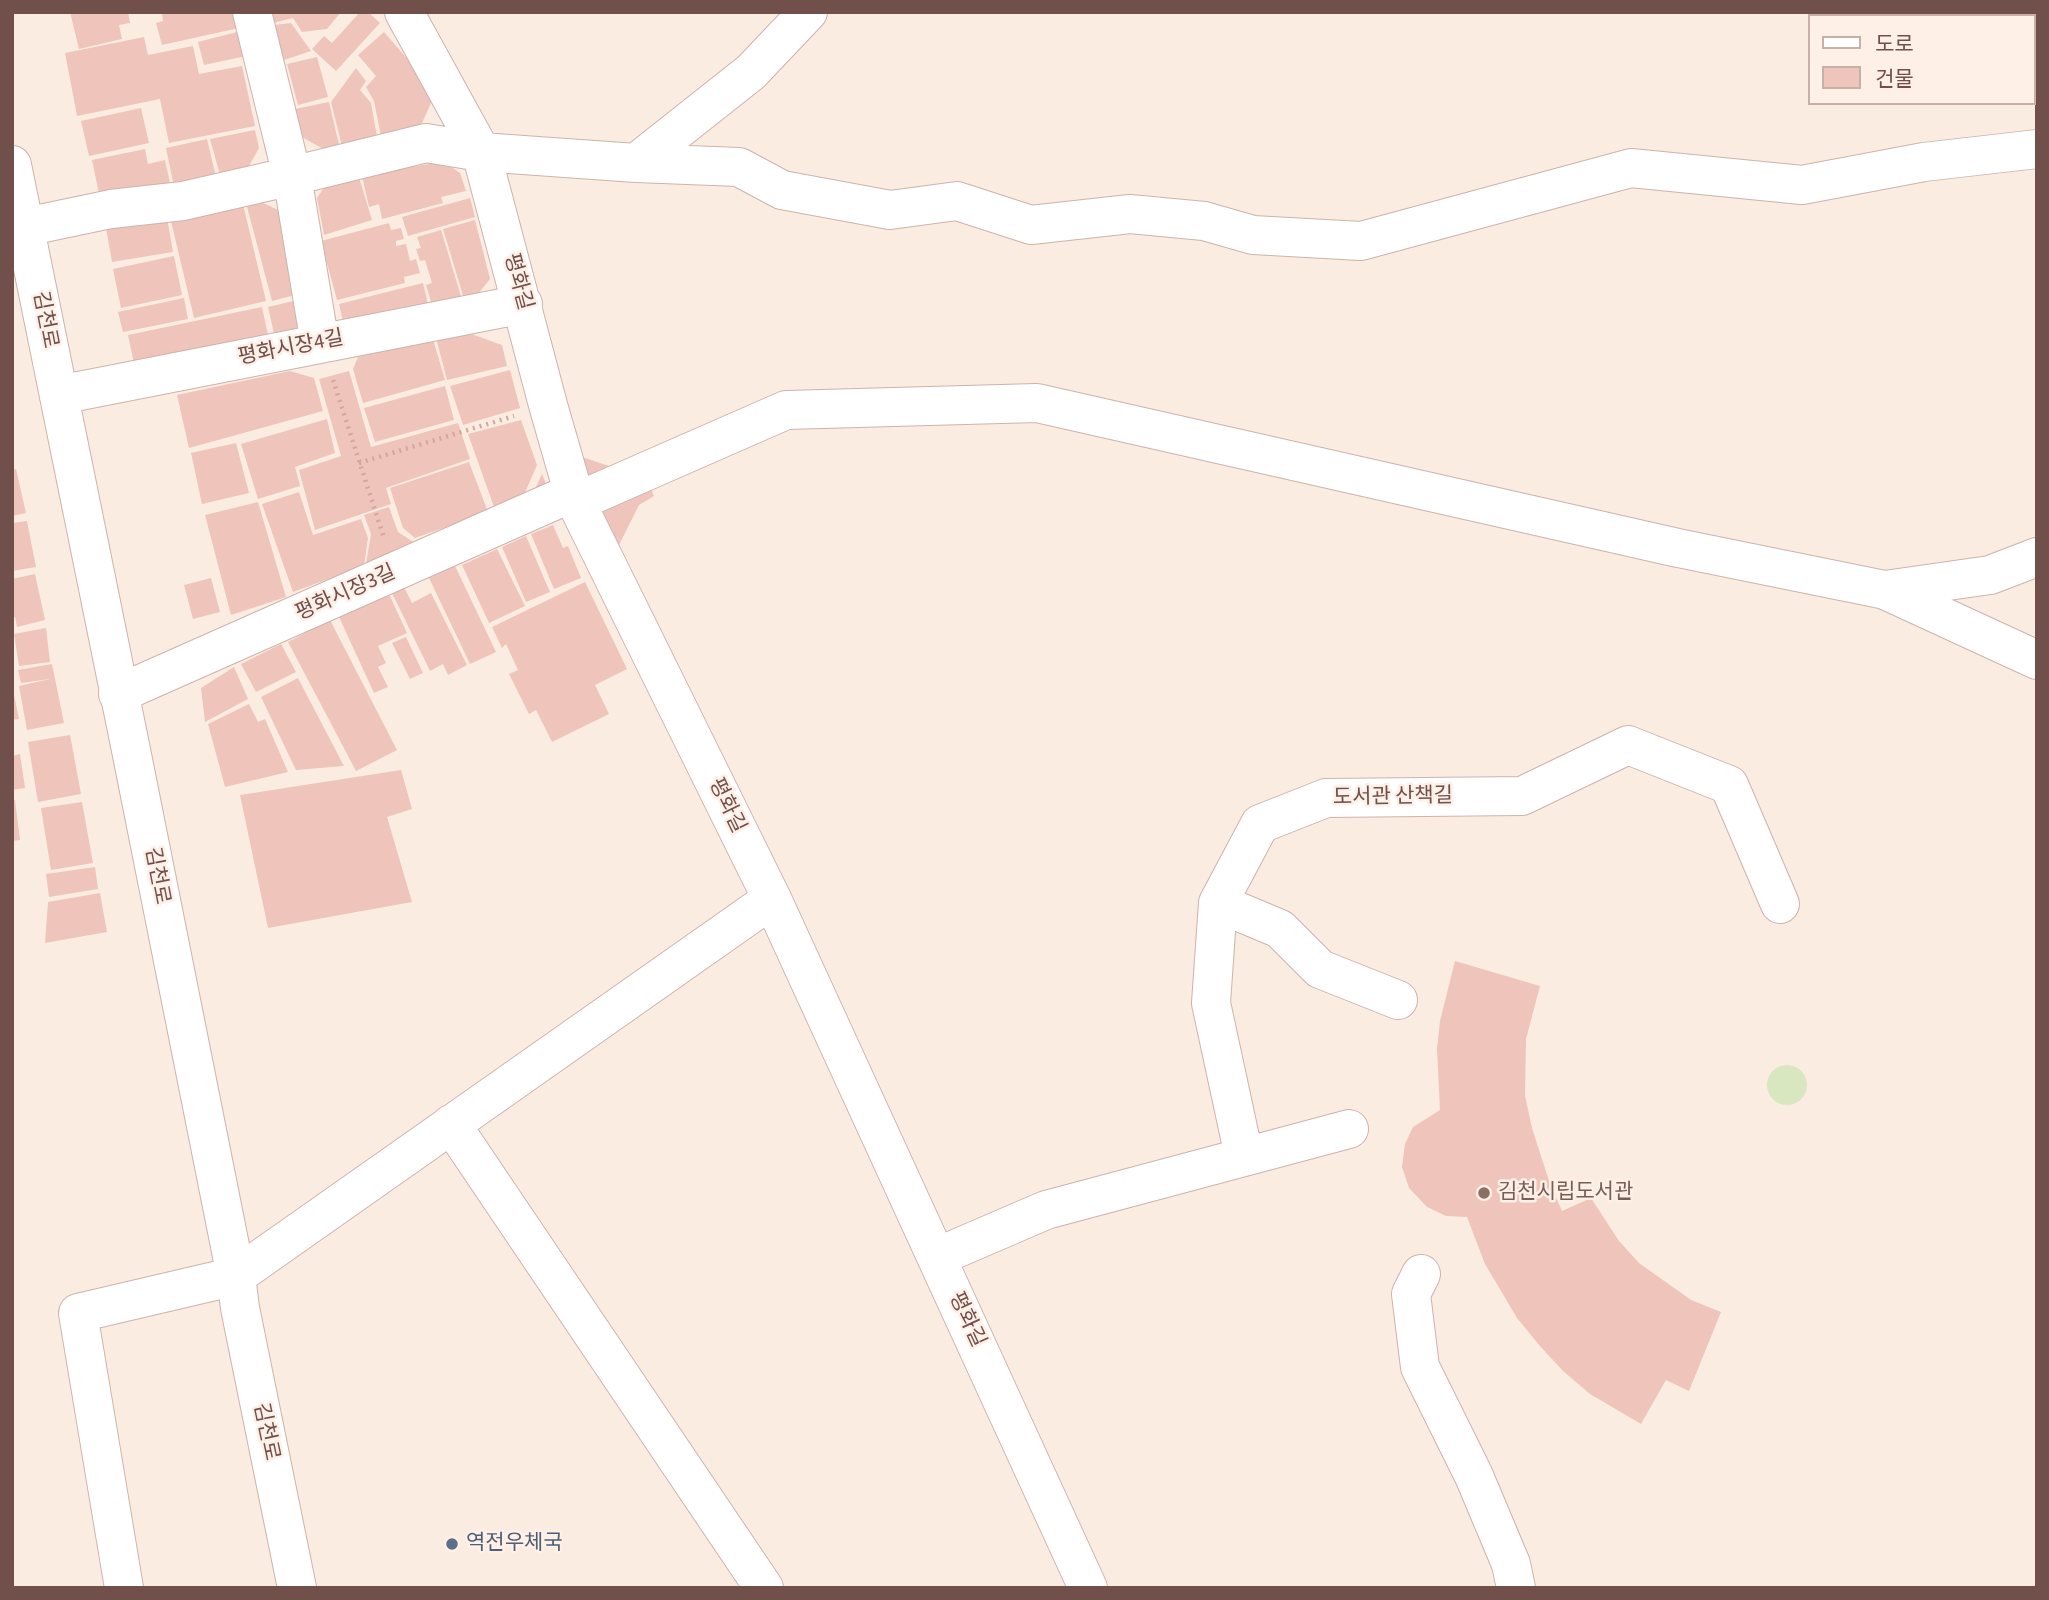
<!DOCTYPE html>
<meta charset="utf-8">
<style>
body{margin:0}
#map{position:relative;width:2049px;height:1600px;overflow:hidden;background:#fbece2;font-family:"Source Sans 3","Noto Sans KR",sans-serif}
canvas{display:block}
.frame{position:absolute;inset:0;border:14px solid #714f4a;pointer-events:none}
.legend{position:absolute;left:1808px;top:14px;width:228px;height:91px;box-sizing:border-box;background:#fef0e7;border:2px solid #c6b0a8;margin:0;padding:9px 12px;list-style:none;font-size:21px;color:#714f4a}
.legend li{display:flex;align-items:center;gap:14px;height:35px}
.legend b{width:35px;border:2px solid #c6b0a8}
</style>
<div id="map">
<canvas width="2049" height="1600"></canvas>
<div class="frame"></div>
<ul class="legend">
<li><b style="height:9px;background:#fff"></b>도로</li>
<li><b style="height:19px;background:#efc4bb"></b>건물</li>
</ul>
</div>
<script>
const c = document.querySelector('canvas').getContext('2d');
c.lineJoin = 'round';
function fill(path, color) {
  c.fillStyle = color;
  c.fill(path, 'evenodd');
}
function toPath(rows) {
  const path = new Path2D();
  for (const r of rows) {
    if (r.length === 3) {
      path.moveTo(r[0] + r[2], r[1]);
      path.arc(r[0], r[1], r[2], 0, 2 * Math.PI);
      continue;
    }
    path.moveTo(r[0], r[1]);
    for (let i = 2; i < r.length; i += 2) path.lineTo(r[i], r[i + 1]);
  }
  return path;
}
function strokePath(path, color, width, dash) {
  c.strokeStyle = color;
  c.lineWidth = width;
  c.lineCap = dash ? 'butt' : 'round';
  c.setLineDash(dash || []);
  c.stroke(path);
}
function write(font, color, halo, rows, align = 'center') {
  c.font = font + ' "Source Sans 3","Noto Sans KR",sans-serif';
  c.lineWidth = 5;
  c.setLineDash([]);
  c.textBaseline = 'middle';
  c.strokeStyle = halo;
  c.fillStyle = color;
  for (const [text, x, y, turn = 0] of rows) {
    c.save();
    c.translate(x, y);
    c.rotate((+turn || 0) * Math.PI / 180);
    c.textAlign = isNaN(turn) ? turn : align;
    if (halo) c.strokeText(text, 0, 0);
    c.fillText(text, 0, 0);
    c.restore();
  }
}
fill(toPath([
 [1787,1085,20]
]), '#d9e7c1');
fill(toPath([
 [70,12,128,12,130,23,119,25,122,39,79,49],
 [162,12,235,12,239,28,162,45,156,23,163,21],
 [270,12,341,12,327,29,302,32,293,18,273,23],
 [360,12,368,12,380,23,336,71,312,49,324,36,332,43],
 [291,23,311,51,284,60,274,25],
 [245,30,251,55,204,65,198,42],
 [384,32,436,92,418,132,381,136,374,101,366,87,376,76,358,55],
 [144,37,148,55,193,46,199,74,242,66,255,126,169,143,160,99,77,116,65,53],
 [317,57,328,97,298,105,287,64],
 [356,68,366,81,360,90,371,103,378,142,343,150,331,102],
 [329,102,340,149,327,151,302,137,295,109],
 [141,108,149,143,89,156,81,121],
 [255,130,259,148,249,166,220,175,210,139],
 [207,139,216,177,174,187,166,148],
 [145,149,148,164,165,160,171,188,101,203,92,160],
 [428,164,447,164,460,173,466,191,441,197,443,203,382,219,379,204,369,207,362,176],
 [358,174,372,220,324,235,317,198,331,177],
 [470,198,475,217,408,236,402,217],
 [242,200,266,301,194,318,170,217],
 [257,200,282,212,303,293,272,301,246,203],
 [167,218,173,252,112,262,106,228],
 [475,220,490,279,475,298,465,302,443,229],
 [389,223,391,230,401,228,404,239,396,241,396,246,406,244,410,261,416,259,420,273,404,277,405,283,337,300,321,241],
 [441,230,463,303,434,311,426,285,432,283,425,260,420,261,416,249,421,248,417,237],
 [174,256,182,295,121,308,113,269],
 [423,283,430,313,344,325,339,304],
 [184,298,188,319,123,332,118,312],
 [302,299,299,332,275,338,268,307],
 [262,307,269,340,135,368,128,335],
 [463,331,502,345,507,366,447,380,436,338],
 [432,336,445,380,363,403,353,369,358,357],
 [510,370,520,408,463,425,450,386],
 [290,371,314,378,323,411,189,448,177,395],
 [349,371,371,447,458,423,470,459,386,488,391,504,315,530,299,470,341,456,319,379],
 [445,386,454,420,375,442,364,408],
 [327,419,335,453,295,467,300,486,258,499,241,444],
 [521,420,537,465,524,495,494,507,468,434],
 [236,443,249,493,202,504,191,453],
 [582,457,612,467,638,459,654,496,639,505,619,545,572,534],
 [469,462,488,512,415,538,403,528,390,488],
 [16,469,26,513,12,516,12,470],
 [542,474,559,517,365,570,371,534,364,515,389,507,398,532,421,547,529,502],
 [299,492,313,535,361,519,368,538,364,566,293,592,262,504],
 [258,502,286,597,231,615,205,515],
 [27,521,36,567,12,571,12,523],
 [553,525,563,548,568,546,581,578,554,589,531,534],
 [526,536,550,592,526,602,502,547],
 [497,549,525,606,489,623,462,565],
 [455,566,496,652,470,664,429,578],
 [35,574,45,620,17,627,15,617,12,617,12,579],
 [211,578,220,612,193,619,184,585],
 [585,582,627,669,595,685,609,714,552,742,536,710,529,714,509,674,518,670,506,644,502,648,492,627],
 [404,587,412,603,431,593,467,665,448,675,443,664,430,671,392,593],
 [389,594,407,633,378,646,386,663,378,667,388,687,374,693,339,617],
 [330,620,397,750,356,771,288,642],
 [46,628,50,662,19,666,14,634],
 [406,637,423,673,410,679,392,643],
 [281,644,296,672,256,692,241,664],
 [52,664,64,723,27,730,19,686,50,679,21,683,18,670],
 [234,667,248,699,205,722,201,688],
 [298,678,344,766,296,770,261,697],
 [12,685,19,719,12,720],
 [249,704,258,722,265,719,288,772,225,787,208,724],
 [70,735,81,794,38,802,28,742],
 [20,754,25,788,12,790,12,756],
 [401,770,412,809,387,817,412,902,268,928,240,795],
 [15,800,20,840,12,841,12,801],
 [82,802,93,863,51,870,41,808],
 [95,867,98,889,49,897,46,874],
 [100,893,107,932,45,943,48,902],
 [1455,961,1540,986,1526,1039,1525,1096,1532,1128,1550,1184,1562,1211,1591,1198,1619,1241,1639,1263,1691,1300,1721,1312,1689,1391,1666,1380,1641,1424,1590,1394,1563,1371,1539,1345,1517,1318,1485,1264,1467,1217,1446,1216,1427,1207,1409,1188,1402,1167,1405,1144,1413,1127,1440,1110,1437,1049,1440,1021]
]), '#efc4bb');
const minor = toPath([
 [404,12,481,152,548,405,576,502,772,899,1088,1588],
 [1989,12,1991,16],
 [2033,77,2037,82],
 [636,163,751,72,808,12],
 [25,227,111,209,183,201,292,176,252,12],
 [320,344,292,176,426,143,481,152,636,163,739,167,782,190,890,210,957,201,1031,225,1130,214,1204,221,1253,235,1361,241,1631,168,1802,185,1924,162,2037,149],
 [59,395,523,304],
 [576,502,786,410,1037,403,1678,548,1885,590,2037,660],
 [1885,590,1990,575,2037,557],
 [118,694,574,492],
 [1218,903,1280,929,1320,969,1398,1000],
 [451,1124,764,1588],
 [1244,1156,1211,1003,1218,903,1260,824,1326,798,1522,796,1628,745,1729,785,1780,904],
 [937,1257,1046,1210,1349,1129],
 [1421,1274,1411,1294,1420,1367,1474,1476,1511,1564,1516,1588],
 [124,1588,78,1313,236,1276,772,899]
]);
const tertiary = toPath([
 [12,165,131,750,236,1276,240,1308,297,1588]
]);
strokePath(minor, '#cdb3ac', 40);
strokePath(tertiary, '#cdb3ac', 40);
strokePath(toPath([
 [333,380,384,538],
 [359,463,514,416]
]), '#d3a79e', 4.5, [2, 5]);
strokePath(minor, '#fff', 38);
strokePath(tertiary, '#fff', 38);
for (const [x, y, r, color] of [
 [1484,1193,7,"#8d6e63"],
 [452,1544,7,"#5c6f8a"]
]) {
  const dot = new Path2D();
  dot.arc(x, y, r, 0, 2 * Math.PI);
  c.fillStyle = color;
  c.fill(dot);
  strokePath(dot, '#fef0e7', 2.5);
}
write('21px', '#714f4a', '#fef0e7', [
 ["평화길",517,282,75],
 ["김천로",44,320,79],
 ["평화시장4길",291,349,-11],
 ["평화시장3길",346,594,-24],
 ["도서관 산책길",1393,798,-1],
 ["평화길",726,806,64],
 ["김천로",156,876,79],
 ["평화길",966,1320,65],
 ["김천로",265,1432,78]
]);
write('21px', '#785e54', '#fef0e7', [
 ["김천시립도서관",1498,1193]
], 'left');
write('21px', '#4e5e75', '#fef0e7', [
 ["역전우체국",466,1544]
], 'left');
</script>
